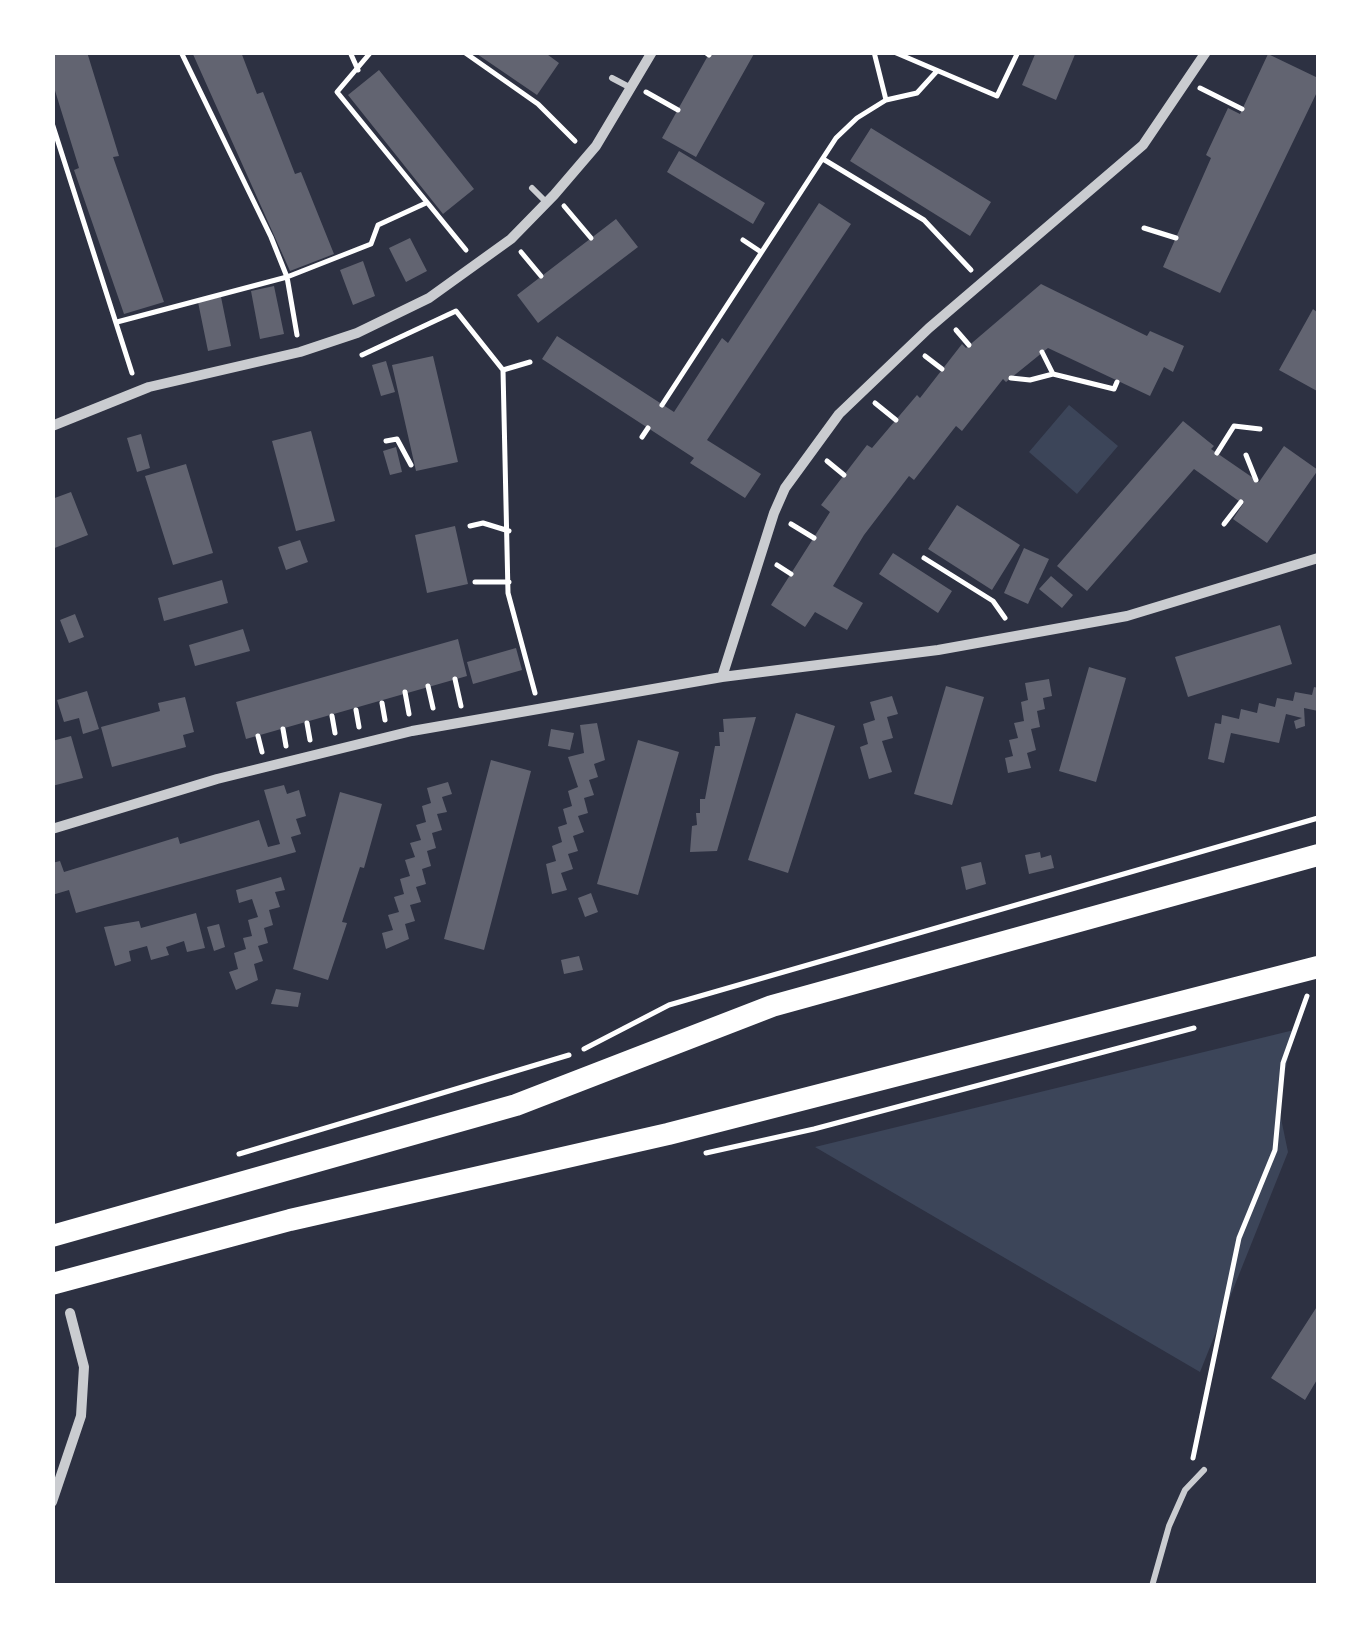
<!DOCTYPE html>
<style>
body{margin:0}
#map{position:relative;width:1371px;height:1638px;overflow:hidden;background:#2d3142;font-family:Inter,sans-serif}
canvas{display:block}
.frame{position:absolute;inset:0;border:55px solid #fff;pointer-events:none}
</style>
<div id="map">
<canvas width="1371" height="1638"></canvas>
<div class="frame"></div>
</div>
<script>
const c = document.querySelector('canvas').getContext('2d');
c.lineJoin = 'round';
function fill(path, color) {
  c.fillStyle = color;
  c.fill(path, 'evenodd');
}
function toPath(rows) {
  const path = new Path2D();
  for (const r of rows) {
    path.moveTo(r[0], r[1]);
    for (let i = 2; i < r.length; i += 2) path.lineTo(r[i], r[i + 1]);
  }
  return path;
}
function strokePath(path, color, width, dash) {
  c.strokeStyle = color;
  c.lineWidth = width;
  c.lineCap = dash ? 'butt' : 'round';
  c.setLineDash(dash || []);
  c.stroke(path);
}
fill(toPath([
 [1069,405,1118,446,1077,494,1029,452],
 [1294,1030,1278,1104,1288,1152,1200,1372,815,1147]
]), '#3c4559');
fill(toPath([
 [52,52,87,52,119,156,113,157,164,302,124,314,74,170,79,168,52,81],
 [192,52,241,52,257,94,263,92,295,174,301,172,334,254,290,271],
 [474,52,544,52,559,63,537,95],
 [710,52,755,52,696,157,662,138],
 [1036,52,1076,52,1056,100,1022,85],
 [1268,54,1318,78,1318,90,1220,293,1163,267,1211,158,1206,155,1228,108,1240,114],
 [379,70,474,189,443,214,348,95],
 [871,128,991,202,970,236,850,161],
 [679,151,765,203,753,224,667,172],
 [819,203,851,224,707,440,761,474,745,498,690,463,694,458,542,359,557,336,674,412,722,338,728,343],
 [616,219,638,247,538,323,517,295],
 [410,238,427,271,406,282,389,248],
 [363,261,375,296,353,305,340,270],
 [1041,284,1147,336,1150,331,1184,346,1173,372,1164,367,1150,396,1048,348,1006,382,1003,379,962,431,956,426,914,480,909,476,864,535,833,586,863,603,847,630,815,612,805,627,771,605,830,512,821,505,867,445,872,448,917,395,920,398,962,344,966,348],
 [274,286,284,334,260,339,251,291],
 [221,297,231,346,208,351,198,302],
 [1313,309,1318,313,1317,391,1279,370],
 [433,356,458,462,416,471,392,365],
 [386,361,395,392,381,396,372,365],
 [1183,421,1214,446,1211,449,1259,482,1284,446,1318,470,1267,543,1233,519,1243,504,1194,469,1087,591,1057,566],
 [311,431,335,521,296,531,272,441],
 [141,434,150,468,137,472,127,438],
 [396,447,402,472,390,475,383,451],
 [186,464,213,553,173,565,145,476],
 [71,492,88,535,52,549,52,499],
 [957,505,1020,545,992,590,928,549],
 [455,526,468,584,427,593,415,535],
 [300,540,308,562,286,570,278,547],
 [1024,548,1049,559,1028,604,1004,593],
 [893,553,952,591,938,613,879,574],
 [1051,576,1073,595,1062,608,1039,589],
 [222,580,228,603,164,621,158,598],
 [75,614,84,637,69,643,60,620],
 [1280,625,1292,664,1188,697,1175,657],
 [243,629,250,651,195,666,189,645],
 [458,639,467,676,246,739,236,702],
 [516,648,522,670,473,684,467,662],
 [1089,667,1126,678,1096,782,1059,771],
 [1049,679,1052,696,1043,698,1045,709,1037,711,1040,727,1031,729,1036,750,1027,753,1031,768,1008,773,1005,758,1013,756,1009,740,1018,738,1014,723,1024,721,1021,702,1028,700,1025,683],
 [946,686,984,697,952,805,914,794],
 [1314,687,1318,688,1318,711,1304,708,1305,726,1296,729,1294,721,1302,718,1286,714,1279,743,1231,733,1224,763,1208,759,1215,723,1221,724,1222,715,1239,719,1241,709,1257,713,1259,703,1275,707,1277,698,1293,701,1295,692,1312,695],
 [87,691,99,729,83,734,79,718,64,722,57,700],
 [892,696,898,714,887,717,893,738,882,741,892,772,869,779,860,747,868,744,863,724,875,720,870,702],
 [185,697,194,732,183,735,186,747,112,767,101,727,160,711,158,703],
 [796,713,835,726,788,873,748,860],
 [756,717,717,851,690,852,692,826,697,825,696,813,700,813,700,799,705,799,715,746,720,746,719,732,724,732,723,719],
 [597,723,605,760,594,764,598,777,589,780,594,795,584,798,588,813,578,816,584,832,573,836,578,851,568,854,573,869,561,873,567,890,552,894,546,864,556,861,552,846,562,842,558,827,567,824,563,809,572,806,568,791,578,787,568,757,584,753,580,725],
 [551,729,574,733,570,750,548,746],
 [71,736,83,778,52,786,52,741],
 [638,740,679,752,638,895,597,884],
 [491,760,531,771,484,950,444,939],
 [448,782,452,794,442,797,447,812,437,814,442,830,432,833,436,848,427,851,431,866,422,869,426,884,416,887,421,902,410,905,415,921,405,924,409,939,386,949,382,933,393,930,388,915,399,912,394,897,404,894,400,879,410,876,405,860,415,857,410,843,421,840,416,825,426,822,422,806,431,803,427,788],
 [284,785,287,794,299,790,306,816,296,819,301,834,291,837,296,852,76,913,69,890,52,895,52,863,60,861,64,872,178,837,180,844,259,820,268,847,280,844,264,790],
 [340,792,382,804,364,868,360,867,342,922,347,923,328,980,293,969],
 [1040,852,1041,858,1051,855,1054,868,1029,874,1025,855],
 [981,862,986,884,966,890,961,867],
 [281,877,285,890,275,892,280,907,269,910,273,925,264,928,268,943,258,946,263,961,254,964,258,980,236,990,229,972,238,969,234,953,246,949,243,938,252,936,248,920,258,917,252,899,239,903,236,890],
 [591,893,598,912,585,917,578,898],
 [196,913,205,948,187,952,184,941,166,947,169,955,151,960,147,946,129,951,131,961,115,966,104,927,139,921,141,928],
 [219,924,225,947,214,951,207,927],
 [579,956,583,970,564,974,561,960],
 [276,989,301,993,298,1007,271,1004],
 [1318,1305,1318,1378,1305,1400,1271,1378]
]), '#626471');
strokePath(toPath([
 [181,52,271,237,287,277,297,335],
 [350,52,358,70],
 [371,52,337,92,466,250],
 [464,52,538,104,575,141],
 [705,52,709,55],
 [894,52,997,96,1018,52],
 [1200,88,1242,109],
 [646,92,678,110],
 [886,100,917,93,937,71],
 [52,123,132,373],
 [823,159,924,220,971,270],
 [564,206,591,238],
 [1144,228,1176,238],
 [743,240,761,252],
 [521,252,541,276],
 [117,322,287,277,371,244,378,225,426,203],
 [956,330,969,345],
 [1042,352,1053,374,1114,389,1117,382],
 [362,355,456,311,503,370,530,362],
 [925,356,942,369],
 [503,370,508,593,535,693],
 [1011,378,1030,380,1053,374],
 [875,403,896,420],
 [662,405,836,138,857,118,886,100,874,52],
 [642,437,648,428],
 [386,441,397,439,411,465],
 [1217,453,1234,426,1260,429],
 [1246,455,1256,480],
 [827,461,844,475],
 [791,524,814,538],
 [1224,524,1241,502],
 [470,526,483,523,509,531],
 [924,558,993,601,1005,618],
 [777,565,791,574],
 [475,582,509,582],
 [455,679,461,706],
 [428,686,433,708],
 [405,692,409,714],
 [382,703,385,720],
 [356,710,359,727],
 [332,716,335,733],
 [307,723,310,740],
 [283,729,286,746],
 [258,736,262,752],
 [584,1049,669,1005,1318,818],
 [706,1153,814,1129,1194,1028],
 [239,1154,569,1055],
 [1193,1458,1239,1238,1275,1150,1283,1063,1307,996]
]), '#fff', 5);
strokePath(toPath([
 [612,78,631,88],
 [532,188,547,203],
 [1152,1586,1169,1526,1185,1490,1204,1470]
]), '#caccd0', 6);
strokePath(toPath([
 [52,426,149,387,300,352,357,333,429,298,511,239,554,195,596,146,652,52],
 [722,677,774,513,785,488,839,414,929,328,1143,145,1206,52],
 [52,829,217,779,412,731,722,677,938,650,1127,616,1318,558],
 [52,1502,81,1416,84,1367,70,1313]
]), '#caccd0', 10);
strokePath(toPath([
 [52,1236,516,1105,772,1006,1318,855],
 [52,1284,290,1220,668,1134,1318,967]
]), '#fff', 22);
</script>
